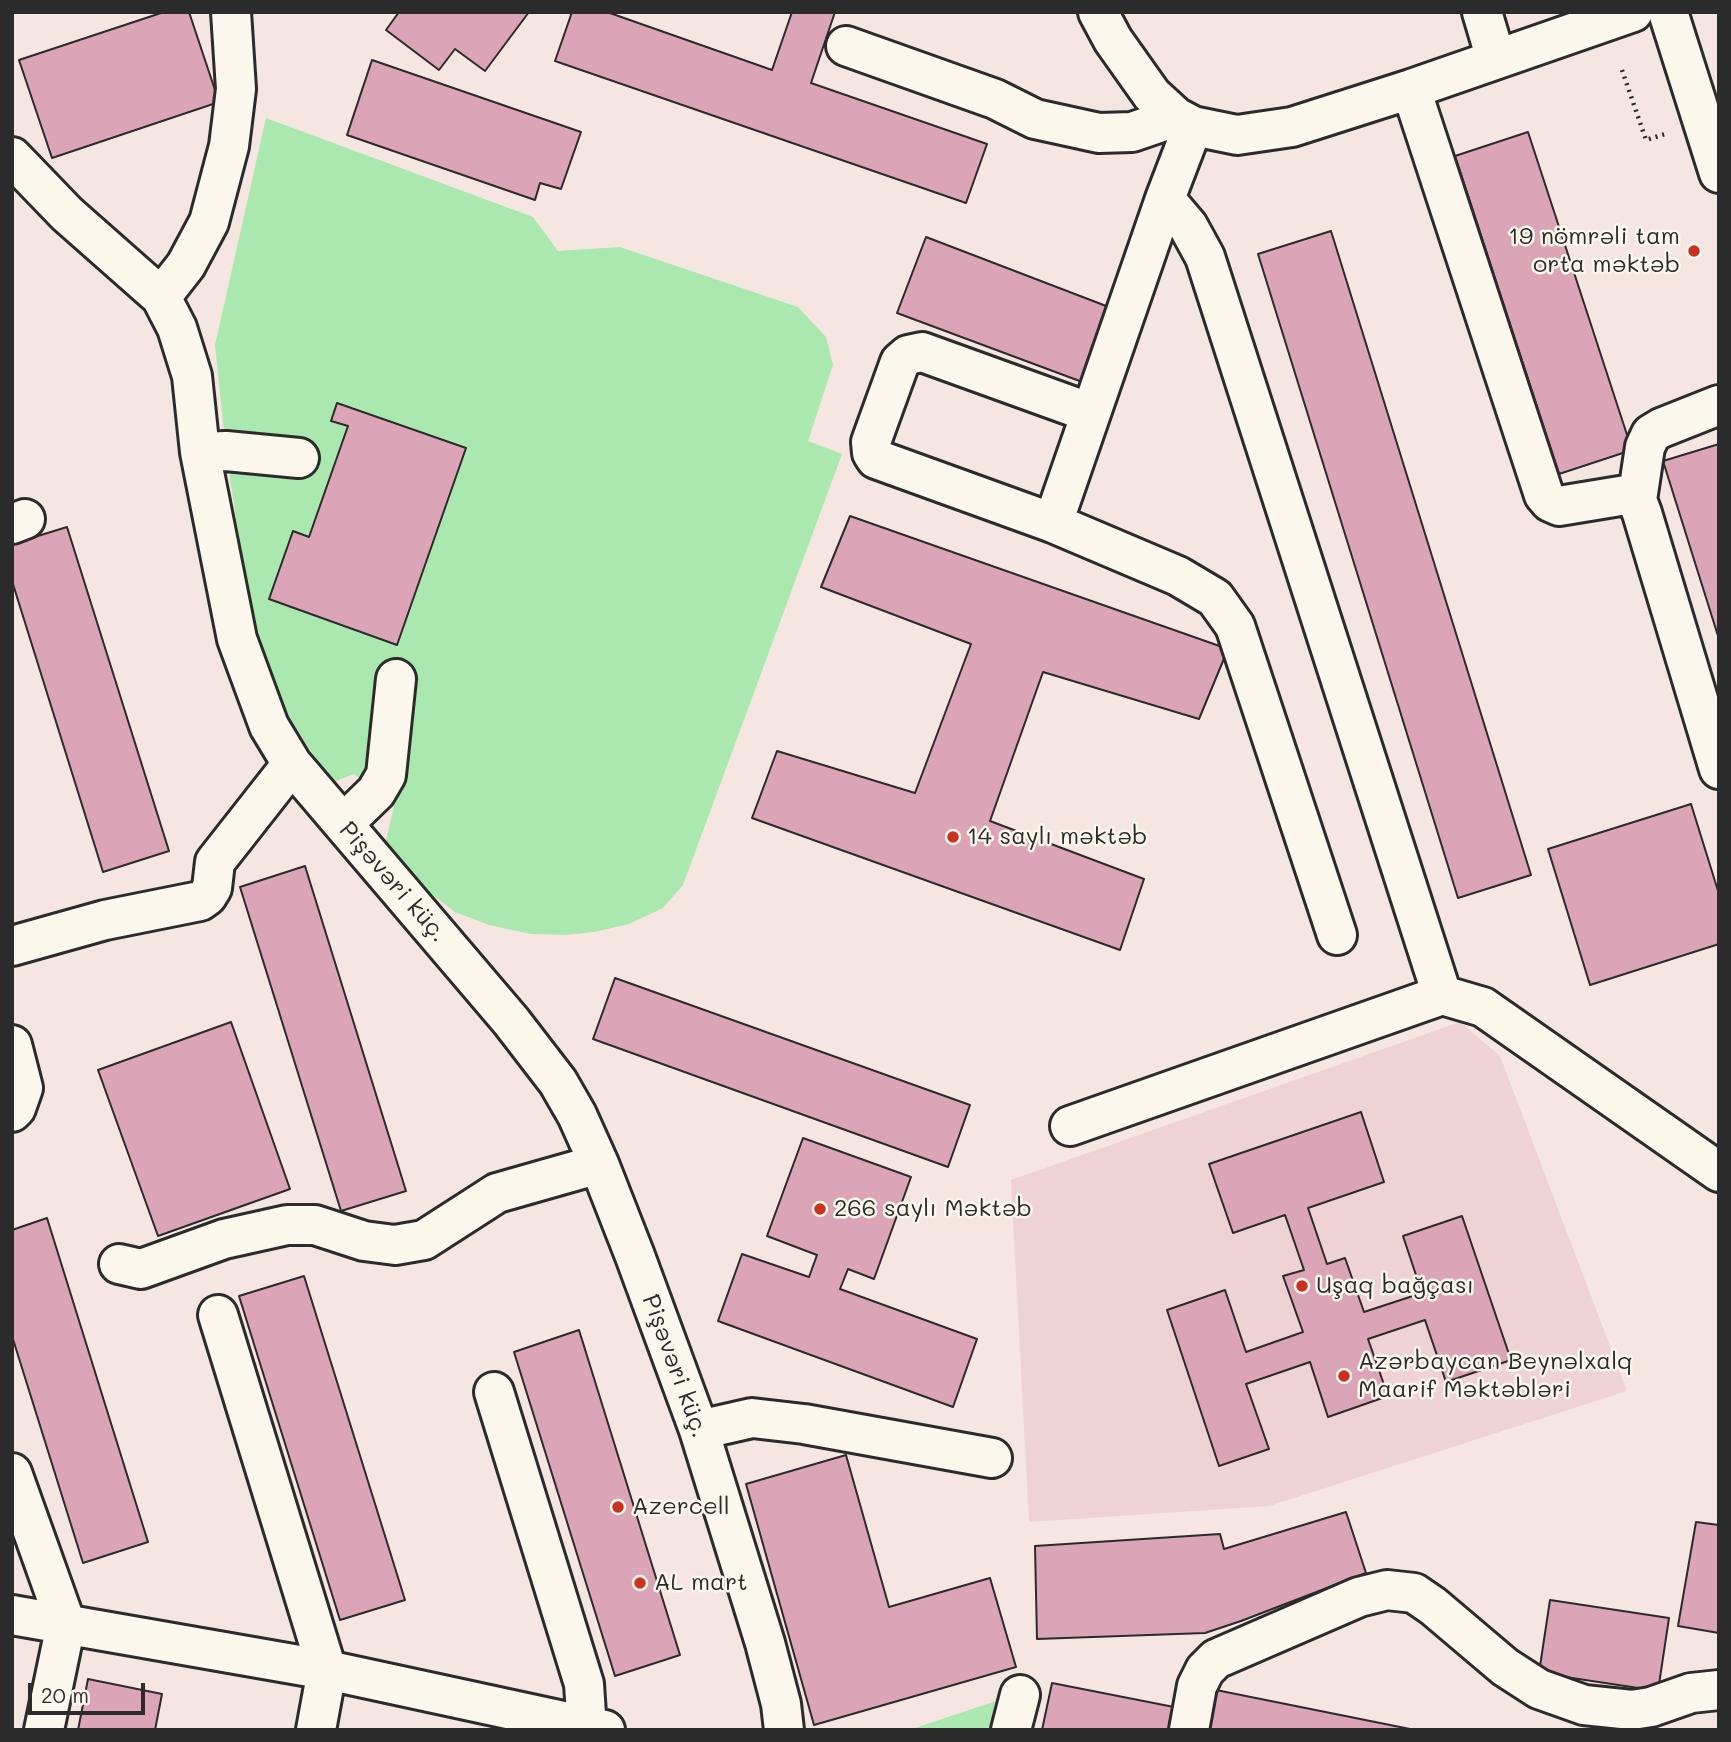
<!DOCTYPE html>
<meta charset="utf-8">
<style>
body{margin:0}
#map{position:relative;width:1731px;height:1742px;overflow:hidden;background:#f5e6e1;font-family:Mali,sans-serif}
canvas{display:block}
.frame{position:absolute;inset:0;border:14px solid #2b2b2b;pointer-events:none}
.scale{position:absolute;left:28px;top:1683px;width:117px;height:32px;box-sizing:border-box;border:4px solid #2b2b2b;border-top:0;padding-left:9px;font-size:21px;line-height:24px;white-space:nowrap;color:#2b2b2b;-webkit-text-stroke:5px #fbf7ec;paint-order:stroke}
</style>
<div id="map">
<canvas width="1731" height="1742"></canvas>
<div class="frame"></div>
<div class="scale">20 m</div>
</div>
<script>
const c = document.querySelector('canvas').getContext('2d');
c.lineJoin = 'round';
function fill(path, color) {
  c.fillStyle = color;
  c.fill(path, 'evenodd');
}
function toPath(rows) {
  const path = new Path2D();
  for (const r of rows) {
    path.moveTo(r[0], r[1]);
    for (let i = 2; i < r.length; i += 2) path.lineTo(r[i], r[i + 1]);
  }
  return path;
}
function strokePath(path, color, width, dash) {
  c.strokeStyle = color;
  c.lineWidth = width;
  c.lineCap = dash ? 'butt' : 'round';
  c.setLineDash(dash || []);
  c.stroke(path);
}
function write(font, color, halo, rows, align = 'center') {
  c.font = font + ' Mali,sans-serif';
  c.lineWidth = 5;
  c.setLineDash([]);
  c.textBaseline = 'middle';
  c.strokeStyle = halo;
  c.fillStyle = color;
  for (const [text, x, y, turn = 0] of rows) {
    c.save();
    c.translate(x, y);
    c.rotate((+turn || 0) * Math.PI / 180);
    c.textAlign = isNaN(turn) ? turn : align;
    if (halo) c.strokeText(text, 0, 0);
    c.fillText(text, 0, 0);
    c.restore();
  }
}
fill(toPath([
 [1460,1022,1500,1056,1627,1391,1269,1506,1029,1522,1011,1180]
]), '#eed2d4');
fill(toPath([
 [266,118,533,217,558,251,620,247,798,307,826,337,833,365,808,441,842,454,683,885,663,908,629,924,594,932,565,935,531,934,489,925,455,912,425,889,385,844,394,807,354,774,331,783,273,691,249,606,226,451,215,345],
 [996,1701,989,1730,909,1730]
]), '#aae8af');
const building = toPath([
 [164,12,189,12,219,102,52,158,19,60,164,12],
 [399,12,529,12,485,71,455,49,439,70,386,30,399,12],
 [572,12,607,12,772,70,792,12,835,12,811,83,987,144,966,203,555,61,572,12],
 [372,60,581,132,561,189,540,183,535,200,347,135,372,60],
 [1528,132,1632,450,1559,474,1455,156,1528,132],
 [1331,231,1531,875,1458,898,1258,254,1331,231],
 [926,237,1114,309,1085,383,897,313,926,237],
 [337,403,466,448,397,645,269,599,293,531,309,537,348,426,331,421,337,403],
 [1719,444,1719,639,1663,461,1719,444],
 [850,516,1228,649,1199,719,1043,672,990,821,1144,879,1120,950,752,818,777,751,915,793,971,644,821,587,850,516],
 [67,527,169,851,103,872,12,581,12,544,67,527],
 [1691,804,1719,894,1719,944,1590,985,1548,849,1691,804],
 [305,866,406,1191,341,1211,240,887,305,866],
 [615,978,970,1105,948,1167,593,1039,615,978],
 [231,1022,290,1189,158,1236,98,1070,231,1022],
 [1361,1112,1384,1182,1308,1208,1327,1264,1345,1258,1364,1312,1422,1293,1403,1236,1462,1216,1511,1360,1446,1382,1425,1320,1368,1339,1388,1396,1328,1417,1310,1362,1246,1384,1269,1449,1219,1466,1167,1310,1225,1290,1246,1352,1303,1332,1283,1276,1304,1270,1285,1215,1233,1233,1209,1164,1361,1112],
 [803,1138,911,1177,874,1279,848,1269,840,1289,977,1339,953,1407,718,1321,742,1254,809,1277,817,1255,767,1236,803,1138],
 [47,1218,148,1542,83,1563,12,1336,12,1230,47,1218],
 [304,1276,405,1600,340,1620,239,1296,304,1276],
 [579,1330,680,1655,615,1676,514,1352,579,1330],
 [846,1455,889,1607,990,1578,1016,1667,814,1725,746,1484,846,1455],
 [1346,1512,1366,1573,1241,1621,1205,1633,1037,1639,1035,1546,1220,1534,1224,1549,1346,1512],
 [1696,1522,1719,1525,1719,1633,1678,1626,1696,1522],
 [1550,1600,1669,1618,1658,1691,1539,1673,1550,1600],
 [88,1679,162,1694,155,1730,78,1730,88,1679],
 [1052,1683,1179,1708,1175,1730,1042,1730,1052,1683],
 [1216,1690,1415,1730,1209,1730,1216,1690]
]);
fill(building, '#dca4b7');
strokePath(building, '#2b2b2b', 2);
const minor = toPath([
 [1098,12,1113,40,1152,95,1176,117,1193,126,1237,135,1292,127,1411,89,1633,12],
 [1482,12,1496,59],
 [846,46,995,99,1035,119,1099,133,1132,132,1176,117],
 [1411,89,1544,495,1550,502,1559,506,1626,495,1637,500,1642,513,1719,769],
 [12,157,67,214,161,297,177,328,192,376,200,452,237,639,269,726,292,764,511,1021,558,1082,577,1115,599,1164,635,1256,699,1430,765,1643,781,1704,784,1730],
 [1165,199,1188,226,1205,257,1442,995],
 [161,297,186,265,209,222,229,146,236,89,231,12],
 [1091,413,922,352,908,355,900,362,871,442,872,453,876,459,1053,523,1165,199,1193,126],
 [200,452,226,451,299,458],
 [1637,500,1645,447,1651,434,1661,428,1719,405],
 [1053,523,1178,576,1215,598,1235,626,1337,935],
 [12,524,25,519],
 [343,824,376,792,386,775,396,679],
 [12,946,105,920,200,901,207,896,212,888,215,862,292,764],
 [12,1045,23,1088,16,1108,12,1112],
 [1070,1126,1442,995,1483,1007,1719,1172],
 [119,1264,141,1269,224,1239,287,1225,315,1225,364,1241,395,1245,424,1240,497,1193,599,1164],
 [218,1315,327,1670,316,1730],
 [494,1392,584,1684,587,1730],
 [699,1430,752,1418,804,1424,992,1458],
 [12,1473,66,1624,44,1730],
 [12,1615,327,1670,605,1730],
 [1011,1730,1020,1695],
 [1189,1730,1197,1686,1205,1670,1216,1659,1359,1597,1387,1590,1414,1593,1433,1606,1505,1667,1539,1689,1584,1705,1632,1710,1651,1707,1691,1693,1719,1690]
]);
const major = toPath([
 [1668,12,1719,173]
]);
strokePath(minor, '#2b2b2b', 44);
strokePath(major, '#2b2b2b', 44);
strokePath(toPath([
 [1622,70,1646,140,1665,134]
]), '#2b2b2b', 4.5, [2, 5]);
strokePath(minor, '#fbf7ec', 38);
strokePath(major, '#fbf7ec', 38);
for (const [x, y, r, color] of [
 [1694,251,7,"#c8321e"],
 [953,837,7,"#c8321e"],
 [820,1209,7,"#c8321e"],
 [1302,1286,7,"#c8321e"],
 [1344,1376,7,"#c8321e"],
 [618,1507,7,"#c8321e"],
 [640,1583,7,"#c8321e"]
]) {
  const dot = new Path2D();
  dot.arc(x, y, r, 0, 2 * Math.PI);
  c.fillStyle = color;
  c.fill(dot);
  strokePath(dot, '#fbf7ec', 2.5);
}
write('24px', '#2b2b2b', '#fbf7ec', [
 ["19 nömrəli tam",1680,237,"right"],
 ["orta məktəb",1680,265,"right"],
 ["14 saylı məktəb",967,837],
 ["266 saylı Məktəb",834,1209],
 ["Uşaq bağçası",1316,1286],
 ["Azərbaycan Beynəlxalq",1358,1362],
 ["Maarif Məktəbləri",1358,1390],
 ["Azercell",632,1507],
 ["AL mart",654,1583]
], 'left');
write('24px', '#2b2b2b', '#fbf7ec', [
 ["Pişəvəri küç.",393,882,49],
 ["Pişəvəri küç.",675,1366,70]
]);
</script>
